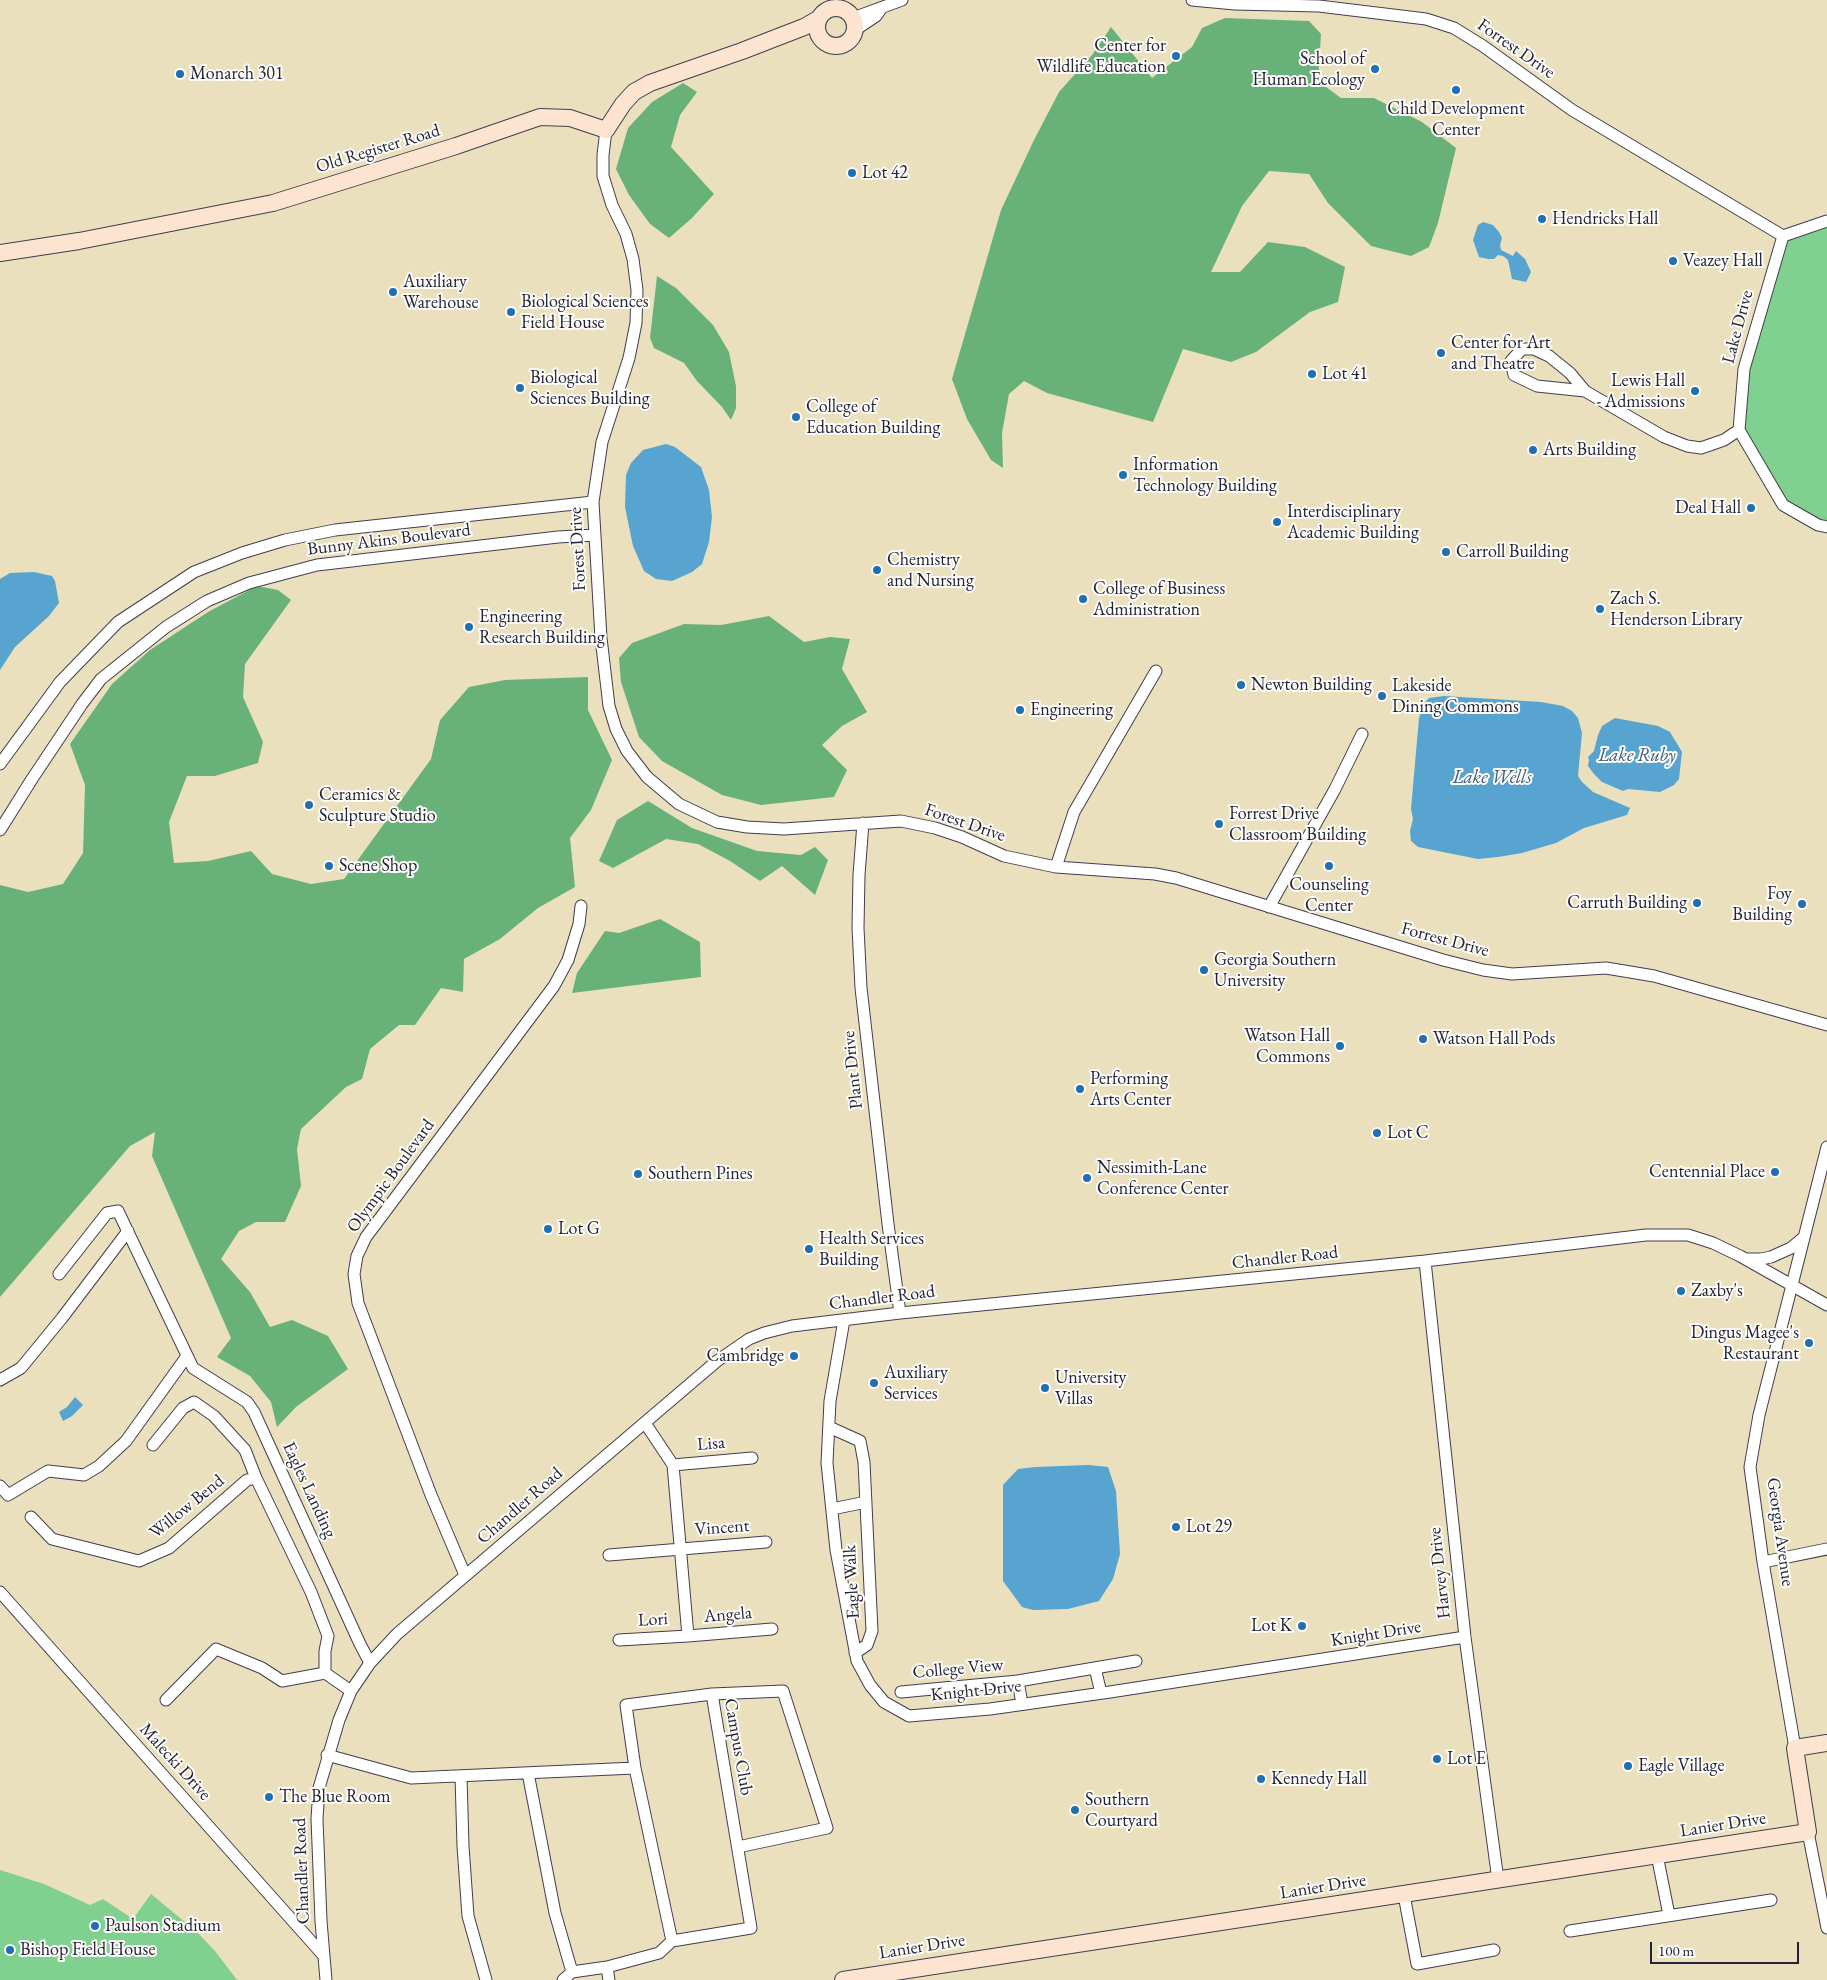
<!DOCTYPE html>
<style>
body{margin:0}
#map{position:relative;width:1827px;height:1980px;overflow:hidden;background:#ebe0bd;font-family:"EB Garamond",serif}
canvas{display:block}
.scale{position:absolute;left:1650px;top:1942px;width:149px;height:22px;box-sizing:border-box;border:2px solid #22223b;border-top:0;padding-left:6px;font-size:15px;line-height:18px;white-space:nowrap;color:#22223b;-webkit-text-stroke:4px #fdfcf7;paint-order:stroke}
</style>
<div id="map">
<canvas width="1827" height="1980"></canvas>
<div class="scale">100 m</div>
</div>
<script>
const c = document.querySelector('canvas').getContext('2d');
c.lineJoin = 'round';
function fill(path, color) {
  c.fillStyle = color;
  c.fill(path, 'evenodd');
}
function toPath(rows) {
  const path = new Path2D();
  for (const r of rows) {
    if (r.length === 3) {
      path.moveTo(r[0] + r[2], r[1]);
      path.arc(r[0], r[1], r[2], 0, 2 * Math.PI);
      continue;
    }
    path.moveTo(r[0], r[1]);
    for (let i = 2; i < r.length; i += 2) path.lineTo(r[i], r[i + 1]);
  }
  return path;
}
function strokePath(path, color, width, dash) {
  c.strokeStyle = color;
  c.lineWidth = width;
  c.lineCap = dash ? 'butt' : 'round';
  c.setLineDash(dash || []);
  c.stroke(path);
}
function write(font, color, halo, rows, align = 'center') {
  c.font = font + ' "EB Garamond",serif';
  c.lineWidth = 4;
  c.setLineDash([]);
  c.textBaseline = 'middle';
  c.strokeStyle = halo;
  c.fillStyle = color;
  for (const [text, x, y, turn = 0] of rows) {
    c.save();
    c.translate(x, y);
    c.rotate((+turn || 0) * Math.PI / 180);
    c.textAlign = isNaN(turn) ? turn : align;
    if (halo) c.strokeText(text, 0, 0);
    c.fillText(text, 0, 0);
    c.restore();
  }
}
fill(toPath([
 [1827,221,1827,527,1783,505,1739,430,1744,369,1783,236],
 [0,1870,44,1884,90,1905,103,1899,133,1919,151,1894,197,1932,215,1951,237,1980,0,1980]
]), '#80d08f');
fill(toPath([
 [1225,18,1309,21,1321,34,1318,81,1341,98,1374,98,1422,122,1456,148,1438,223,1429,247,1411,256,1371,246,1328,203,1309,174,1269,171,1242,206,1211,272,1240,272,1268,242,1305,247,1345,267,1338,302,1310,312,1256,352,1231,362,1183,349,1153,422,1047,393,1024,381,1009,394,1002,433,1003,468,991,460,967,419,952,379,1001,210,1034,140,1059,92,1092,55,1111,27,1152,78,1192,47,1202,28],
 [683,83,697,92,680,115,671,147,714,194,692,218,669,238,650,224,629,195,616,169,628,128,652,102],
 [657,276,676,288,713,325,729,352,736,386,736,408,731,420,722,407,697,381,684,363,654,348,650,338],
 [257,586,278,590,291,600,245,664,243,697,263,742,258,763,215,776,187,776,169,822,174,863,208,861,251,851,272,874,311,884,344,879,431,759,440,720,469,687,505,680,588,677,588,710,612,760,591,810,570,838,575,887,538,908,500,939,464,959,463,992,441,988,415,1025,399,1025,370,1049,362,1079,346,1087,301,1129,297,1149,301,1186,285,1222,256,1222,239,1231,221,1259,250,1292,270,1327,292,1320,328,1336,348,1369,296,1407,277,1427,271,1402,250,1376,217,1357,231,1338,152,1156,155,1132,130,1146,0,1297,0,885,28,892,63,884,83,853,85,785,70,744,112,684,150,650,208,612],
 [769,616,804,642,830,637,850,639,842,669,867,712,842,726,822,745,847,770,834,797,761,805,722,795,662,761,639,737,621,682,619,658,632,643,684,624,721,625],
 [648,801,692,828,757,851,801,855,815,847,828,860,815,895,782,866,760,881,730,861,698,844,666,839,613,868,599,861,617,820],
 [660,919,700,942,701,977,572,993,577,973,605,931,619,933]
]), '#68b27a');
fill(toPath([
 [1483,222,1493,225,1499,232,1502,238,1500,245,1501,250,1513,256,1516,251,1525,259,1531,272,1526,282,1512,279,1508,260,1503,256,1498,255,1494,259,1488,259,1479,257,1473,240,1478,225],
 [666,444,675,447,701,467,709,490,712,517,709,542,702,564,692,572,672,581,656,579,644,571,633,546,625,507,626,475,631,463,643,450],
 [34,572,52,576,55,581,59,603,49,616,15,647,0,670,0,579,10,573],
 [1444,696,1541,702,1563,706,1572,711,1578,718,1582,733,1578,776,1582,782,1593,792,1630,808,1627,815,1584,828,1556,843,1522,853,1498,857,1478,859,1418,847,1411,841,1410,831,1413,819,1411,809,1419,718,1424,703,1429,698],
 [1615,718,1658,726,1670,732,1682,752,1679,779,1674,785,1660,792,1628,789,1623,791,1602,782,1594,774,1588,766,1589,760,1588,757,1594,751,1598,735,1602,726],
 [75,1397,83,1405,72,1416,63,1421,59,1412,67,1407],
 [1089,1465,1108,1467,1116,1491,1120,1554,1113,1579,1099,1601,1068,1609,1033,1610,1022,1607,1003,1581,1003,1485,1018,1469,1035,1467]
]), '#56a4cf');
const street = toPath([
 [1192,0,1235,4,1319,6,1426,19,1454,28,1483,46,1572,110,1783,236],
 [853,18,902,0],
 [855,30,876,16,881,9],
 [606,130,603,155,603,176,612,205,626,234,633,259,637,290,636,323,629,358,602,442,593,502,601,638,609,706,616,729,627,751,647,777,679,804,717,822,747,827,784,829,901,821,935,828,962,837,1004,856,1056,867,1155,874,1176,878,1443,960,1483,970,1512,974,1606,968,1654,976,1827,1025],
 [1783,236,1827,221],
 [1585,391,1537,386,1514,375,1511,361,1522,349,1534,349,1549,356,1570,373,1585,391,1664,437,1687,446,1701,448,1724,440,1739,430],
 [1739,430,1744,369,1783,236],
 [1739,430,1783,505,1818,525,1827,527],
 [0,764,60,682,118,622,194,572,242,553,285,540,335,530,593,502],
 [863,823,859,875,858,928,861,988,888,1224,900,1313],
 [0,830,32,779,82,704,101,679,166,627,207,601,249,583,317,565,558,537,594,535],
 [1056,867,1074,812,1156,671],
 [1269,907,1335,789,1362,734],
 [1746,1259,1761,1259,1771,1257,1791,1248,1803,1238],
 [1425,1261,1465,1637,1498,1880],
 [59,1274,107,1213,118,1211,193,1368,247,1402,254,1412,360,1644,370,1663],
 [844,1320,830,1401,827,1463,836,1550,857,1661,870,1685,884,1702,909,1716,990,1709,1110,1692,1465,1637],
 [0,1380,21,1368,62,1318,128,1231],
 [645,1423,673,1465,688,1636],
 [829,1427,860,1441,864,1462,872,1631,867,1645,855,1653],
 [153,1445,183,1408,194,1402,214,1416,245,1450,256,1478,311,1592,328,1636,325,1651,325,1673,351,1691],
 [673,1465,752,1458],
 [0,1486,8,1495,48,1471,84,1475,99,1466,126,1441,187,1356],
 [832,1509,866,1502],
 [31,1517,52,1539,139,1561,169,1548,247,1480,256,1478],
 [609,1555,766,1542],
 [1763,1562,1827,1549],
 [465,1575,431,1495,358,1303,354,1274,357,1256,366,1237,554,986,568,960,579,924,581,906],
 [0,1592,324,1956],
 [619,1640,688,1636,772,1629],
 [1095,1668,1101,1693],
 [1018,1681,1022,1704],
 [901,1692,1018,1681,1136,1661],
 [712,1694,783,1691,827,1828,738,1847],
 [166,1700,216,1649,262,1668,282,1681,325,1673],
 [1795,1748,1763,1562,1750,1467,1759,1415,1827,1147],
 [327,1755,411,1778,635,1768,626,1705,712,1694,751,1928,672,1941,659,1953,607,1967,572,1972,563,1980],
 [635,1768,672,1941],
 [528,1773,555,1913,572,1972],
 [461,1776,463,1846,468,1916,486,1980],
 [1808,1832,1827,1928],
 [1657,1855,1669,1915],
 [1404,1895,1417,1964,1494,1950],
 [1570,1931,1771,1900],
 [607,1967,609,1980],
 [326,1980,321,1921,317,1819,319,1788,339,1720,351,1691,370,1663,397,1634,717,1361,749,1339,764,1333,792,1326,900,1313,1425,1261,1646,1235,1688,1235,1713,1243,1740,1256,1827,1305]
]);
const secondary = toPath([
 [836,27,19],
 [0,253,79,241,273,203,456,146,540,117,570,118,606,130,623,104,634,92,650,83,742,51,804,27,818,19],
 [843,1980,1808,1832,1795,1748,1827,1743]
]);
strokePath(street, '#403e4e', 13);
strokePath(secondary, '#403e4e', 18);
strokePath(street, '#fff', 11);
strokePath(secondary, '#fde4d1', 16);
for (const [x, y, r, color] of [
 [1176,56,5,"#1f6fb2"],
 [1375,69,5,"#1f6fb2"],
 [180,74,5,"#1f6fb2"],
 [1456,90,5,"#1f6fb2"],
 [852,173,5,"#1f6fb2"],
 [1542,219,5,"#1f6fb2"],
 [1673,261,5,"#1f6fb2"],
 [393,292,5,"#1f6fb2"],
 [511,312,5,"#1f6fb2"],
 [1441,353,5,"#1f6fb2"],
 [1312,374,5,"#1f6fb2"],
 [520,388,5,"#1f6fb2"],
 [1695,391,5,"#1f6fb2"],
 [796,417,5,"#1f6fb2"],
 [1533,450,5,"#1f6fb2"],
 [1123,475,5,"#1f6fb2"],
 [1751,508,5,"#1f6fb2"],
 [1277,522,5,"#1f6fb2"],
 [1446,552,5,"#1f6fb2"],
 [877,570,5,"#1f6fb2"],
 [1083,599,5,"#1f6fb2"],
 [1600,609,5,"#1f6fb2"],
 [469,627,5,"#1f6fb2"],
 [1241,685,5,"#1f6fb2"],
 [1382,696,5,"#1f6fb2"],
 [1020,710,5,"#1f6fb2"],
 [309,805,5,"#1f6fb2"],
 [1219,824,5,"#1f6fb2"],
 [329,866,5,"#1f6fb2"],
 [1329,866,5,"#1f6fb2"],
 [1697,903,5,"#1f6fb2"],
 [1802,904,5,"#1f6fb2"],
 [1204,970,5,"#1f6fb2"],
 [1423,1039,5,"#1f6fb2"],
 [1340,1046,5,"#1f6fb2"],
 [1080,1089,5,"#1f6fb2"],
 [1377,1133,5,"#1f6fb2"],
 [1775,1172,5,"#1f6fb2"],
 [638,1174,5,"#1f6fb2"],
 [1087,1178,5,"#1f6fb2"],
 [548,1229,5,"#1f6fb2"],
 [809,1249,5,"#1f6fb2"],
 [1681,1291,5,"#1f6fb2"],
 [1809,1343,5,"#1f6fb2"],
 [794,1356,5,"#1f6fb2"],
 [874,1383,5,"#1f6fb2"],
 [1045,1388,5,"#1f6fb2"],
 [1176,1527,5,"#1f6fb2"],
 [1302,1626,5,"#1f6fb2"],
 [1437,1759,5,"#1f6fb2"],
 [1628,1766,5,"#1f6fb2"],
 [1261,1779,5,"#1f6fb2"],
 [269,1797,5,"#1f6fb2"],
 [1075,1810,5,"#1f6fb2"],
 [95,1926,5,"#1f6fb2"],
 [10,1950,5,"#1f6fb2"]
]) {
  const dot = new Path2D();
  dot.arc(x, y, r, 0, 2 * Math.PI);
  c.fillStyle = color;
  c.fill(dot);
  strokePath(dot, '#fdfcf7', 2);
}
write('18px', '#22223b', '#fdfcf7', [
 ["Center for",1166,46,"right"],
 ["Wildlife Education",1166,67,"right"],
 ["School of",1365,59,"right"],
 ["Human Ecology",1365,80,"right"],
 ["Monarch 301",190,74],
 ["Child Development",1456,109,"center"],
 ["Center",1456,130,"center"],
 ["Lot 42",862,173],
 ["Hendricks Hall",1552,219],
 ["Veazey Hall",1683,261],
 ["Auxiliary",403,282],
 ["Warehouse",403,303],
 ["Biological Sciences",521,302],
 ["Field House",521,323],
 ["Center for Art",1451,343],
 ["and Theatre",1451,364],
 ["Lot 41",1322,374],
 ["Biological",530,378],
 ["Sciences Building",530,399],
 ["Lewis Hall",1685,381,"right"],
 ["- Admissions",1685,402,"right"],
 ["College of",806,407],
 ["Education Building",806,428],
 ["Arts Building",1543,450],
 ["Information",1133,465],
 ["Technology Building",1133,486],
 ["Deal Hall",1741,508,"right"],
 ["Interdisciplinary",1287,512],
 ["Academic Building",1287,533],
 ["Carroll Building",1456,552],
 ["Chemistry",887,560],
 ["and Nursing",887,581],
 ["College of Business",1093,589],
 ["Administration",1093,610],
 ["Zach S.",1610,599],
 ["Henderson Library",1610,620],
 ["Engineering",479,617],
 ["Research Building",479,638],
 ["Newton Building",1251,685],
 ["Lakeside",1392,686],
 ["Dining Commons",1392,707],
 ["Engineering",1030,710],
 ["Ceramics &",319,795],
 ["Sculpture Studio",319,816],
 ["Forrest Drive",1229,814],
 ["Classroom Building",1229,835],
 ["Scene Shop",339,866],
 ["Counseling",1329,885,"center"],
 ["Center",1329,906,"center"],
 ["Foy",1792,894,"right"],
 ["Building",1792,915,"right"],
 ["Carruth Building",1687,903,"right"],
 ["Georgia Southern",1214,960],
 ["University",1214,981],
 ["Watson Hall",1330,1036,"right"],
 ["Commons",1330,1057,"right"],
 ["Watson Hall Pods",1433,1039],
 ["Performing",1090,1079],
 ["Arts Center",1090,1100],
 ["Lot C",1387,1133],
 ["Nessimith-Lane",1097,1168],
 ["Conference Center",1097,1189],
 ["Centennial Place",1765,1172,"right"],
 ["Southern Pines",648,1174],
 ["Lot G",558,1229],
 ["Health Services",819,1239],
 ["Building",819,1260],
 ["Zaxby's",1691,1291],
 ["Dingus Magee's",1799,1333,"right"],
 ["Restaurant",1799,1354,"right"],
 ["Cambridge",784,1356,"right"],
 ["Auxiliary",884,1373],
 ["Services",884,1394],
 ["University",1055,1378],
 ["Villas",1055,1399],
 ["Lot 29",1186,1527],
 ["Lot K",1292,1626,"right"],
 ["Lot E",1447,1759],
 ["Eagle Village",1638,1766],
 ["Kennedy Hall",1271,1779],
 ["The Blue Room",279,1797],
 ["Southern",1085,1800],
 ["Courtyard",1085,1821],
 ["Paulson Stadium",105,1926],
 ["Bishop Field House",20,1950]
], 'left');
write('18px', '#22223b', '#fdfcf7', [
 ["Forrest Drive",1516,49,35],
 ["Old Register Road",378,149,-17],
 ["Lake Drive",1738,327,-75],
 ["Bunny Akins Boulevard",389,540,-7],
 ["Forest Drive",578,549,-93],
 ["Forest Drive",965,823,19],
 ["Forrest Drive",1445,940,15],
 ["Plant Drive",853,1070,-96],
 ["Olympic Boulevard",391,1176,-54],
 ["Chandler Road",1285,1258,-6],
 ["Chandler Road",882,1298,-7],
 ["Lisa",711,1444,-5],
 ["Eagles Landing",309,1490,65],
 ["Chandler Road",520,1506,-41],
 ["Willow Bend",187,1507,-39],
 ["Vincent",722,1528,-4],
 ["Georgia Avenue",1780,1532,82],
 ["Harvey Drive",1440,1573,-96],
 ["Eagle Walk",852,1582,-93],
 ["Angela",728,1615,-5],
 ["Lori",653,1620,-3],
 ["Knight Drive",1376,1634,-9],
 ["College View",958,1669,-5],
 ["Knight Drive",976,1691,-6],
 ["Campus Club",738,1747,80],
 ["Malecki Drive",175,1762,48],
 ["Lanier Drive",1723,1825,-9],
 ["Chandler Road",302,1871,-92],
 ["Lanier Drive",1323,1887,-9],
 ["Lanier Drive",922,1947,-9]
]);
write('italic 19px', '#395c7e', '#fdfcf7', [
 ["Lake Ruby",1637,756],
 ["Lake Wells",1492,778]
]);
</script>
